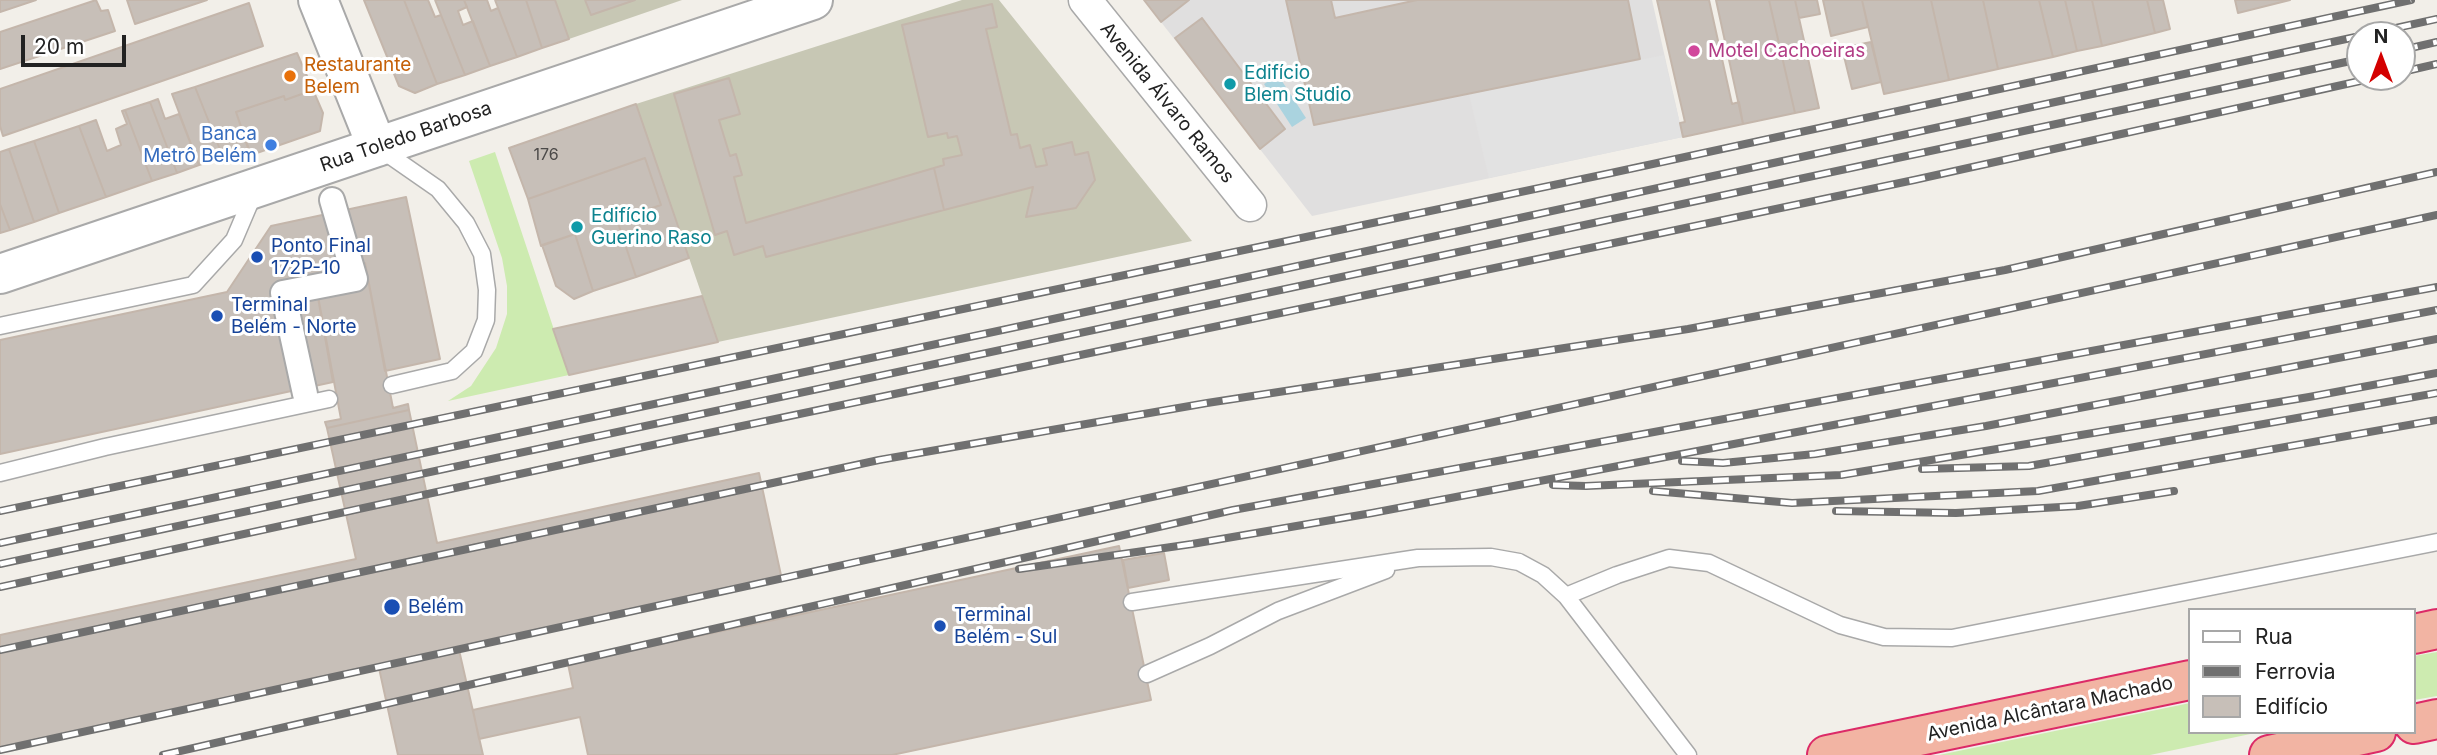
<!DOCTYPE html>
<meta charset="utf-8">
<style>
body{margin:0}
#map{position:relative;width:2437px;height:755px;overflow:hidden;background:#f2efe9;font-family:Inter,sans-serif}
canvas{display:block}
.legend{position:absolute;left:2188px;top:608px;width:228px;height:126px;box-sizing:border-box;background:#fff;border:2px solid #a7a7a7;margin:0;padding:9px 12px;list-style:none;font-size:21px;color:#222}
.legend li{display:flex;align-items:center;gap:14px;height:35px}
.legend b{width:35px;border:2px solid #a7a7a7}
.north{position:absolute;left:2346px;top:21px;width:70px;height:70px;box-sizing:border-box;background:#fff;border:2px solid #a7a7a7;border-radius:50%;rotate:0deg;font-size:19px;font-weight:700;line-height:28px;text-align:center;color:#222}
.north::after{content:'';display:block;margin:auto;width:24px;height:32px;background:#d40000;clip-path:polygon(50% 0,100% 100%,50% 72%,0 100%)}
.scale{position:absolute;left:21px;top:35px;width:105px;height:32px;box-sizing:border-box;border:4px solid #222;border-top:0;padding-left:9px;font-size:21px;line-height:24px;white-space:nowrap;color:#222;-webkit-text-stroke:5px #fff;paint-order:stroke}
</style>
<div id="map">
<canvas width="2437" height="755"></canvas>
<ul class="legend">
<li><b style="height:9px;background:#fff"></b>Rua</li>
<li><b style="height:9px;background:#707070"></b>Ferrovia</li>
<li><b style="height:19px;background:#c7bfb8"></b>Edifício</li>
</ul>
<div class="north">N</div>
<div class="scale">20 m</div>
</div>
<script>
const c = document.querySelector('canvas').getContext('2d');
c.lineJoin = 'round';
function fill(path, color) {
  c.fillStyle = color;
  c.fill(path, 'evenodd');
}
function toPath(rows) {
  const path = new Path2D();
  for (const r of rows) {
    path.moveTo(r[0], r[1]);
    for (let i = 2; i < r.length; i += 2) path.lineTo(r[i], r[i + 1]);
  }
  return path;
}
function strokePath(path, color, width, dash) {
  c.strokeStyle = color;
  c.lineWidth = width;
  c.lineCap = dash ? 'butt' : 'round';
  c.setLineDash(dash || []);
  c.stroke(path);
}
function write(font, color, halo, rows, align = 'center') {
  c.font = font + ' Inter,sans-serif';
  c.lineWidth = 6;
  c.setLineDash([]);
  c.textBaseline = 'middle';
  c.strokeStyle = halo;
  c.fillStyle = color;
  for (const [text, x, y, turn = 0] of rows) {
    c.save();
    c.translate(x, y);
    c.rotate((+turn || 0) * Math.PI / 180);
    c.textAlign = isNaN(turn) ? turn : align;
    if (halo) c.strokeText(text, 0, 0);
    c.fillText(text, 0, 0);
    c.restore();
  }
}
fill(toPath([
 [1189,0,1652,0,1683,137,1312,216,1161,22]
]), '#e0dfdf');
fill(toPath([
 [555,0,682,0,569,39],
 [962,0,999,0,1192,241,718,342,636,104]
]), '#c7c7b4');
fill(toPath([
 [495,152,569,375,448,401,471,386,496,348,507,314,507,286,502,258,469,161],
 [2437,652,2437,696,2414,700,2414,656],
 [2190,703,2190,732,2260,732,2150,755,1939,755]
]), '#cdebb0');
fill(toPath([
 [1664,55,1683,137,1489,178,1469,94]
]), '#e2e2e2');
fill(toPath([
 [1278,75,1306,118,1292,127,1264,84]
]), '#aad3df');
const building = toPath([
 [0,0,36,0,0,12,0,0],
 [96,0,101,11,108,10,115,31,0,69,0,32,96,0],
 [127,0,207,0,135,24,127,0],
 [364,0,404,0,437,84,415,93,399,86,364,0],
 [404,0,428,0,435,17,441,15,465,75,437,84,404,0],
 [435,0,464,0,467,7,458,11,463,25,473,21,490,66,465,75,435,0],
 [464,0,487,0,491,11,498,8,517,57,490,66,464,0],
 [495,0,526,0,542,48,517,57,495,0],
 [526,0,555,0,569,39,542,48,526,0],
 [585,0,635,0,591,15,585,0],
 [1144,0,1189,0,1161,22,1144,0],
 [1286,0,1628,0,1640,59,1314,125,1286,0],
 [1331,0,1417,0,1335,18,1331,0],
 [1657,0,1709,0,1732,104,1739,102,1743,124,1683,137,1680,123,1685,122,1657,0],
 [1716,0,1769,0,1795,113,1743,124,1716,0],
 [1769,0,1795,0,1819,108,1795,113,1769,0],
 [1795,0,1817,0,1820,14,1799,18,1795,0],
 [1823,0,1862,0,1868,27,1831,36,1823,0],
 [1862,0,1931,0,1949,80,1884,94,1862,0],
 [1931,0,1983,0,1998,69,1949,80,1931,0],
 [1983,0,2039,0,2053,57,1998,69,1983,0],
 [2039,0,2065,0,2077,51,2053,57,2039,0],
 [2065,0,2092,0,2102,46,2077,51,2065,0],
 [2092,0,2147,0,2155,33,2102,46,2092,0],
 [2147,0,2163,0,2170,29,2155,33,2147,0],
 [2235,0,2290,0,2238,13,2235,0],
 [249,3,263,46,3,136,0,126,0,89,249,3],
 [992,4,997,27,986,29,1011,135,1017,134,1020,148,1030,145,1036,167,1047,165,1043,149,1072,142,1075,155,1088,152,1095,180,1076,208,1026,217,1033,187,944,210,934,168,944,165,943,159,962,155,957,136,948,138,947,133,928,137,902,25,992,4],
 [1202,18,1285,129,1260,149,1175,38,1202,18],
 [1871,42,1881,82,1852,89,1842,48,1871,42],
 [297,53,313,90,285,100,284,96,236,112,248,148,223,157,195,87,297,53],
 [729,78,740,114,719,120,730,156,736,154,742,175,734,177,746,223,934,168,944,210,766,257,763,246,734,255,727,231,715,235,674,94,729,78],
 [195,87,223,157,199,165,172,94,195,87],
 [313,90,323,113,320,131,251,155,236,112,284,96,285,100,313,90],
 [158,99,165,119,179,114,199,165,177,173,150,102,158,99],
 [150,102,177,173,152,181,125,110,150,102],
 [636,104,689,258,636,277,617,220,661,205,645,158,528,199,509,148,636,104],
 [125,110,152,181,106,197,79,126,96,120,107,151,121,145,116,129,127,124,122,111,125,110],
 [79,126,106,197,59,213,34,141,79,126],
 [34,141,59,213,34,222,9,149,34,141],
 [9,149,34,222,10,230,0,204,0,152,9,149],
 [645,158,661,205,617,220,636,277,593,291,575,234,541,246,528,199,645,158],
 [406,197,440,359,385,371,365,263,314,275,333,382,0,454,0,340,227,292,271,226,406,197],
 [0,204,10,230,0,233,0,204],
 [575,234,593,291,574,299,556,286,542,245,575,234],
 [365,263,393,408,408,404,409,410,327,428,325,422,341,419,314,275,365,263],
 [702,296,718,342,569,375,553,329,702,296],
 [409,410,437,543,759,473,782,580,459,650,483,755,398,755,379,668,0,750,0,635,356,559,327,428,409,410],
 [1119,546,1151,700,892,755,588,755,580,717,479,739,473,710,573,688,568,664,1119,546],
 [1164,553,1169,580,1128,588,1123,560,1164,553]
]);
fill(building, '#c7bfb8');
strokePath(building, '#c4b6ab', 2);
const service = toPath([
 [379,148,438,189,466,223,482,254,487,290,486,320,474,351,452,371,392,385],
 [0,326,193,285,234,240,254,193],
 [0,473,105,447,329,399],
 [1566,596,1617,575,1669,558,1709,563,1840,625,1884,637,1952,638,2437,542],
 [1132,602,1418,558,1491,557,1519,562,1543,575,1566,596,1688,755],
 [1147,674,1210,646,1278,611,1386,570]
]);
const pedestrian = toPath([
 [305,394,283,293,355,279,332,200]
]);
const minor = toPath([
 [1085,0,1250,205]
]);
const tertiary = toPath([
 [318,0,377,147],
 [0,274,813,0]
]);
const trunk = toPath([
 [2414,634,2437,629],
 [2414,724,2437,719],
 [1827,755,2190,680],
 [2269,755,2376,732]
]);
strokePath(service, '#a9a9a9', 19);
strokePath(pedestrian, '#a9a9a9', 28);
strokePath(minor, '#a9a9a9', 35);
strokePath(tertiary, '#a9a9a9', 42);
strokePath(trunk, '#dc2a67', 42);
strokePath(service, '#fff', 16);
strokePath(pedestrian, '#fff', 24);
strokePath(minor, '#fff', 32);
strokePath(tertiary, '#fff', 38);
strokePath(trunk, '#f2b4a3', 38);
const rail = toPath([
 [2364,35,2437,19],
 [2402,50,2437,42],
 [2402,72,2437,64],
 [1682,461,1723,463,1815,454,1986,426,2437,339],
 [1922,469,2029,466,2437,393],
 [1553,485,1586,486,1841,475,2309,397,2437,373],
 [1653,491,1792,503,2038,491,2437,420],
 [0,511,1611,173,2411,0],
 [1836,511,1956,513,2078,506,2174,491],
 [0,543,993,332,2360,36],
 [0,564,2360,59],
 [1019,569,1192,544,1372,513,2437,310],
 [0,587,685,438,1914,180,2378,77],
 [0,650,879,460,1207,403,1688,329,2005,270,2437,172],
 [0,750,2437,215],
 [163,755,1233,510,2437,287]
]);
strokePath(rail, '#707070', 8);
strokePath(rail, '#fff', 5, [16]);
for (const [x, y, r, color] of [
 [1694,51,7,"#d1479c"],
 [290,76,7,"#e8710a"],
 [1230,84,7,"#0f9aa8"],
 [271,145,7,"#3f7fe0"],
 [577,227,7,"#0f9aa8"],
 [257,257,7,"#1a4fb4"],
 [217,316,7,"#1a4fb4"],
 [392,607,9,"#1a4fb4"],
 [940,626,7,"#1a4fb4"]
]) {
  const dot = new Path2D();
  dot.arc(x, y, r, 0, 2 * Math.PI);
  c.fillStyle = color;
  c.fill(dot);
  strokePath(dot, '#fff', 2.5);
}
write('16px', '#4b4948', null, [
 ["176",546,155]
]);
write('19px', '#b23c85', '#fff', [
 ["Motel Cachoeiras",1708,51]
], 'left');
write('19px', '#c56008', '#fff', [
 ["Restaurante",304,65],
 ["Belem",304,87]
], 'left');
write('19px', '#0d838f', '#fff', [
 ["Edifício",1244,73],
 ["Blem Studio",1244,95],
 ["Edifício",591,216],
 ["Guerino Raso",591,238]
], 'left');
write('19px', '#222', '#fff', [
 ["Avenida Álvaro Ramos",1167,103,51],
 ["Rua Toledo Barbosa",406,137,-19],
 ["Avenida Alcântara Machado",2050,709,-12]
]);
write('19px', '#366cbe', '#fff', [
 ["Banca",257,134],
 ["Metrô Belém",257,156]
], 'right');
write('19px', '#164399', '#fff', [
 ["Ponto Final",271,246],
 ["172P-10",271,268],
 ["Terminal",231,305],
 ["Belém - Norte",231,327],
 ["Belém",408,607],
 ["Terminal",954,615],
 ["Belém - Sul",954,637]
], 'left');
</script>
